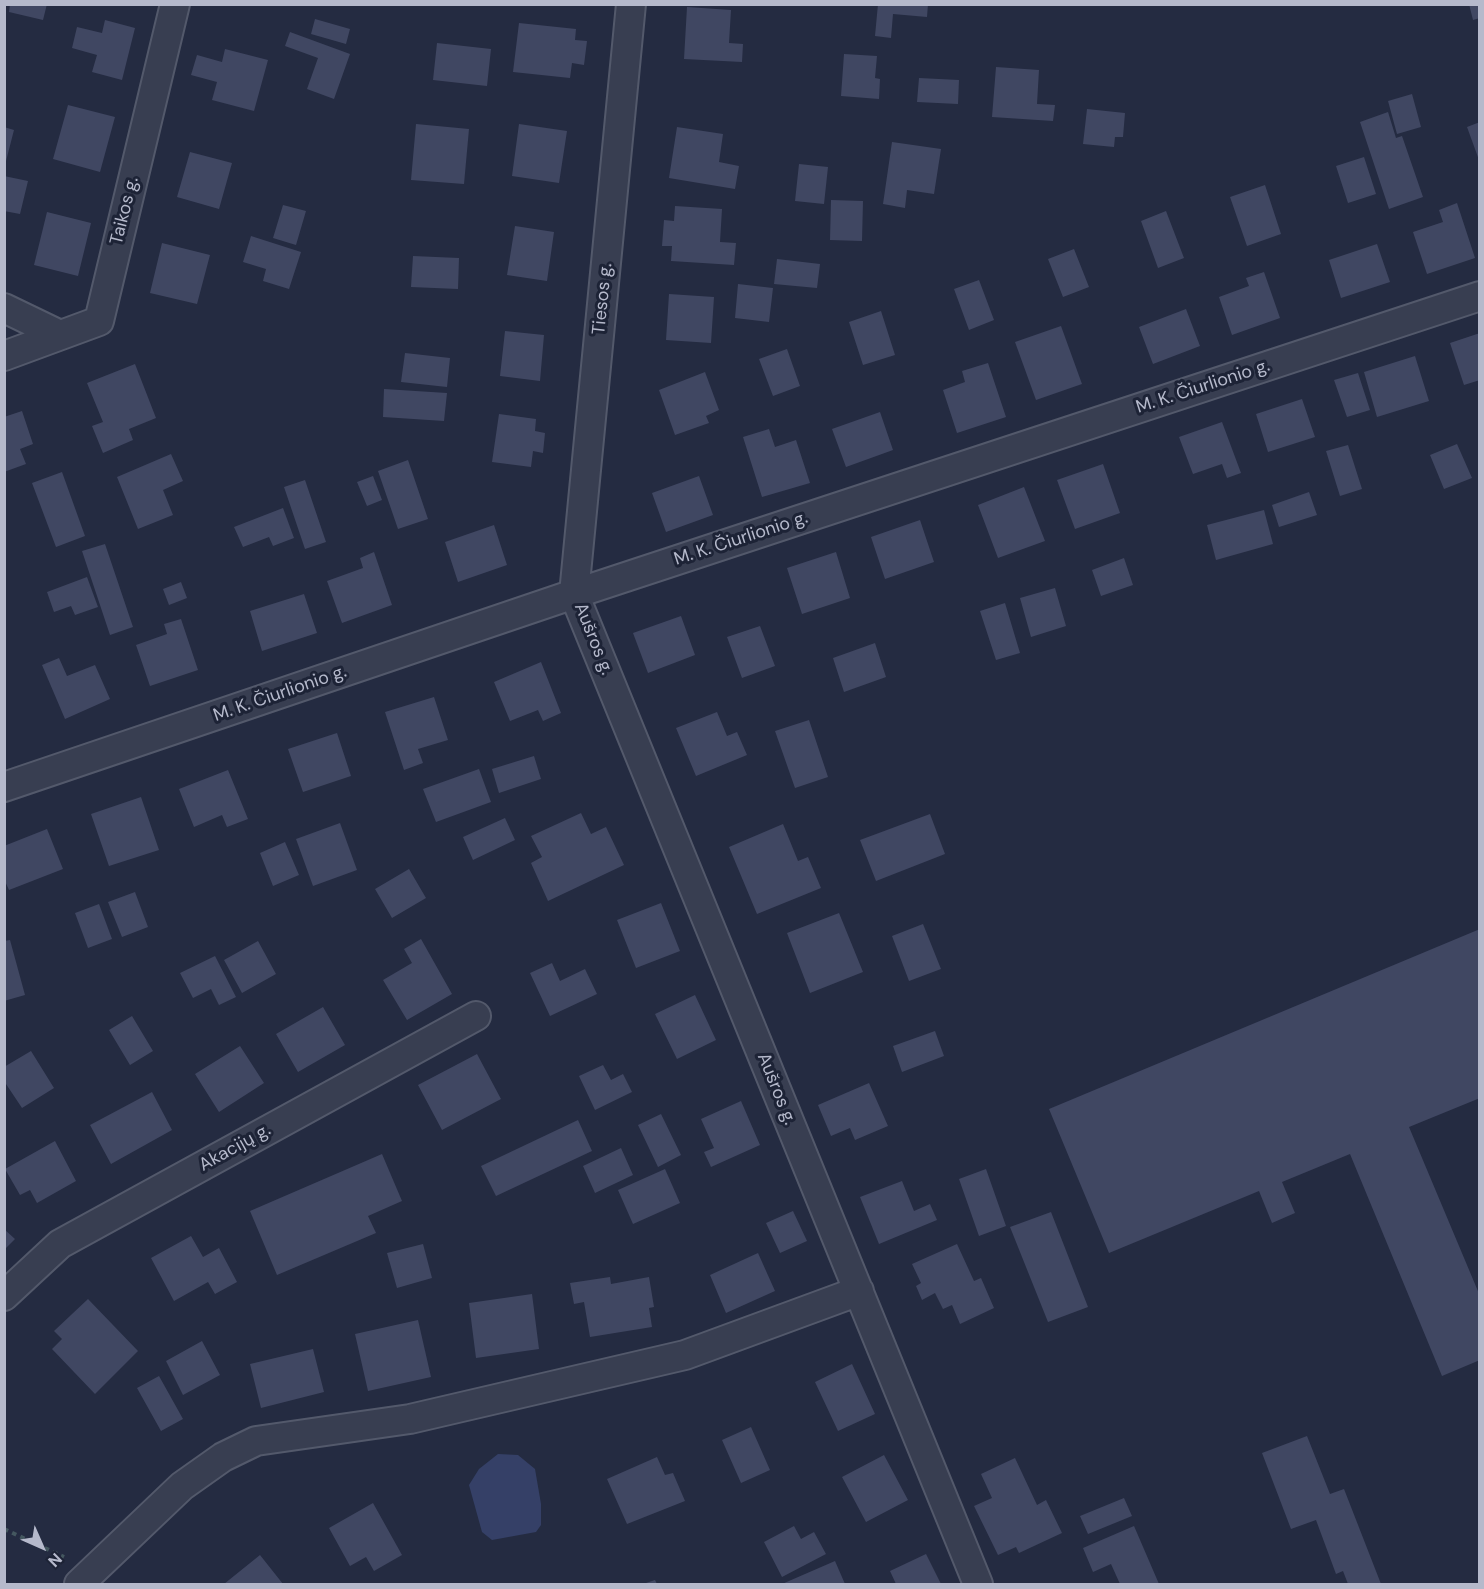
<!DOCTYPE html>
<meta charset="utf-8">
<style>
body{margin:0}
#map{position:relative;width:1484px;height:1589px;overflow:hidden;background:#242b41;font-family:"DM Sans",sans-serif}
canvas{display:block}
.frame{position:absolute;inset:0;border:6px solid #b5b9cb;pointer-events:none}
.north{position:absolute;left:12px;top:1517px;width:60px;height:60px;-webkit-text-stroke:4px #1d2336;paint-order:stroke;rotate:135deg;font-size:16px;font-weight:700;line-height:24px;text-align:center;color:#b5b9cb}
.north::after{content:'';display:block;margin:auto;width:21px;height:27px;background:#b5b9cb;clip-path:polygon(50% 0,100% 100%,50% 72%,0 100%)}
</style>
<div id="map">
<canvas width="1484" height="1589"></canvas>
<div class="frame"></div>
<div class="north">N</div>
</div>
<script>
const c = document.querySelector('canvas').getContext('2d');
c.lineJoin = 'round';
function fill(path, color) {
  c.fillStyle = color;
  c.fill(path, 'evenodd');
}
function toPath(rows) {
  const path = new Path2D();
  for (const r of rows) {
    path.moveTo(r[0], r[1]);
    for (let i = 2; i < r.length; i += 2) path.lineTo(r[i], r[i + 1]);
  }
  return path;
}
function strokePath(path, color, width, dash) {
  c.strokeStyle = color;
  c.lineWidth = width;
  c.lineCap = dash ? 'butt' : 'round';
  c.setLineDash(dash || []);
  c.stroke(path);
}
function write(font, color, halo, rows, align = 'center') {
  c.font = font + ' "DM Sans",sans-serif';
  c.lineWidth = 6;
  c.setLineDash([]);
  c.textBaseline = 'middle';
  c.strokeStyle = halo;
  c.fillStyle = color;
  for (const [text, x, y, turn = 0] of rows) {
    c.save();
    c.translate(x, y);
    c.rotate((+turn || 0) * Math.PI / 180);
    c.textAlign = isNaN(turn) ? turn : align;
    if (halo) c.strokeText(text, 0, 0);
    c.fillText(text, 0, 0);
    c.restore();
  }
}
fill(toPath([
 [498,1454,518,1455,535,1469,541,1504,541,1525,536,1532,492,1540,482,1532,469,1485,479,1469]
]), '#354067');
fill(toPath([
 [10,4,47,4,43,20,9,12],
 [878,4,928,4,927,17,893,14,891,38,875,36],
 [1469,4,1480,4,1480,18,1473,20],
 [687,7,731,10,729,43,743,44,742,62,684,59],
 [315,19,350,29,346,44,311,34],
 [105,20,135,28,122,80,92,72,97,55,72,48,77,27,102,33],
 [519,23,576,29,575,40,587,41,584,65,572,63,570,78,513,72],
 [290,32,350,54,334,99,307,89,318,58,285,46],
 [437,43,491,49,487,86,433,80],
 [225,49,268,60,254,111,212,100,217,82,191,75,197,55,222,62],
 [844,54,877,56,875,78,880,79,879,99,841,96],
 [996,67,1039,70,1037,104,1055,105,1053,121,992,117],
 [919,78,959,80,958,104,917,102],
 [1412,94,1421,127,1397,134,1388,101],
 [68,105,115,117,100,172,53,159],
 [1087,109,1125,113,1123,137,1115,137,1114,147,1083,144],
 [1388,112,1396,138,1402,136,1423,197,1389,209,1360,122],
 [1480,122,1480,160,1479,160,1467,127],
 [416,124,469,129,464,184,411,180],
 [519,124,567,131,559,183,512,176],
 [4,127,14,130,5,165,4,165],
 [677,127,723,134,719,162,739,166,735,189,669,178],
 [892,142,941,149,934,194,907,190,905,208,883,204],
 [190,152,232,163,219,209,177,197],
 [1364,157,1376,194,1348,203,1336,166],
 [799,164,828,167,824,204,795,201],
 [4,176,28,181,20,214,4,211],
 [1265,185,1281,234,1247,246,1230,197],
 [831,200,863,201,862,241,830,240],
 [1457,203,1475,258,1427,274,1413,232,1443,222,1439,210],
 [283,205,306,211,296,245,273,238],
 [675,206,722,209,720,242,736,243,734,265,671,261,672,246,662,246,664,220,674,221],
 [1166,211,1184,258,1158,268,1141,221],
 [47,212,91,223,78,276,34,265],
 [515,226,554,232,547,281,507,275],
 [251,236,301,252,289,289,263,281,266,269,243,262],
 [162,243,210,255,197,304,150,293],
 [1377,244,1390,282,1341,298,1329,260],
 [1074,249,1089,287,1063,297,1048,259],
 [413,256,459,258,458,289,411,287],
 [777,259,820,264,817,288,774,284],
 [1264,272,1280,318,1232,335,1219,297,1249,286,1246,278],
 [979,280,994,320,969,330,954,289],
 [738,284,773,288,769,322,735,318],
 [669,294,714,297,711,343,666,340],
 [1186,309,1200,346,1153,364,1139,327],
 [881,311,895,355,863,365,849,322],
 [1061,326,1082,384,1036,400,1015,342],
 [505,331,544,335,540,381,500,376],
 [1480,333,1480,380,1464,385,1450,343],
 [787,349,800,386,773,396,759,359],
 [405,353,450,358,447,387,401,382],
 [1415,356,1429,401,1377,417,1364,372],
 [988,363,1006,417,957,433,943,390,965,382,962,371],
 [135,364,156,418,129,429,133,440,103,453,92,426,103,422,87,383],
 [705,372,719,410,706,416,709,423,675,435,659,390],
 [1358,373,1370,410,1347,417,1334,380],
 [384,389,447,393,444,421,383,417],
 [1302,399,1315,437,1268,452,1256,414],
 [22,411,33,444,20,449,26,464,4,472,4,417],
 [880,412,893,450,846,467,832,429],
 [499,414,536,419,535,431,545,433,543,453,533,451,531,467,492,462],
 [1222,422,1241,473,1227,478,1222,464,1193,474,1179,437],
 [769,429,775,447,796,440,810,483,762,497,743,437],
 [1457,444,1472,478,1444,489,1430,455],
 [1348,445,1362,489,1340,496,1326,451],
 [171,454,183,481,163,490,173,515,138,529,117,477],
 [408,460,428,519,398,529,378,471],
 [1103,464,1120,513,1075,529,1057,480],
 [62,472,85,536,56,547,32,483],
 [373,476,382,500,367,506,357,482],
 [699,476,713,515,666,532,652,493],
 [305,480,326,542,305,549,284,487],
 [1024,487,1045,541,998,558,978,505],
 [1309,492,1317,515,1279,527,1272,505],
 [283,508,294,538,273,546,269,537,243,547,234,527],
 [1264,510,1273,544,1216,560,1207,525],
 [920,520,934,562,885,579,871,537],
 [494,525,507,565,458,582,445,542],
 [105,544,133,627,110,635,82,551],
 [374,552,392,605,342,623,327,581,363,568,360,558],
 [836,552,850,598,802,614,787,568],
 [1124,558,1133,585,1101,596,1092,570],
 [87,577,98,607,75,615,71,606,54,612,47,592],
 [181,582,187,598,169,605,163,589],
 [1055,588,1066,626,1031,637,1020,598],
 [304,594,317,633,262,651,250,611],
 [1005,603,1020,653,996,660,980,611],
 [681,616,695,655,648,673,633,633],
 [181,619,198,670,150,686,136,645,167,634,164,624],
 [760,626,775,666,742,678,727,637],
 [875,643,886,677,844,692,833,658],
 [59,658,67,676,95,665,110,699,65,719,42,665],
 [541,662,561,713,543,721,538,710,510,721,494,682],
 [434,697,448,740,418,749,423,763,404,770,385,712],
 [717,712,727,736,737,732,747,755,696,776,676,728],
 [809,720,828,777,795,788,775,731],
 [337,733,351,776,303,792,288,749],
 [534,756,541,779,499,793,492,769],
 [479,769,491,802,436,822,423,789],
 [228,770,248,819,227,827,222,815,194,827,179,789],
 [141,797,159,850,109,866,91,814],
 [581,813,591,834,606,827,624,865,548,901,531,863,542,857,531,836],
 [930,814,945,854,876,881,860,840],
 [505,818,515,840,473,860,463,837],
 [340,823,357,870,313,886,296,839],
 [783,824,798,861,808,857,821,888,757,914,729,847],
 [47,829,63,869,9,890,4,879,4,846],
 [285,842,299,875,273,886,260,853],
 [409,869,426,898,392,918,375,889],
 [135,892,148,927,122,937,108,902],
 [661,903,680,951,636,968,617,920],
 [99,904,112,939,88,948,75,913],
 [839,913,863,972,810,993,787,933],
 [923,924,941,969,909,981,892,936],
 [1480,929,1480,1098,1409,1127,1480,1296,1480,1360,1442,1376,1350,1154,1282,1182,1295,1213,1272,1223,1259,1191,1109,1253,1049,1109],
 [421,939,452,994,407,1020,383,980,412,963,404,949],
 [10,940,25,995,4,1001,4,941],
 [258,941,276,974,242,993,224,960],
 [215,956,236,997,219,1005,211,989,193,998,180,973],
 [552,963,560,981,585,969,597,994,550,1016,530,973],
 [695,995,716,1040,677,1059,655,1014],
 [323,1007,345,1045,298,1072,276,1034],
 [132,1016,153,1051,130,1065,109,1030],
 [935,1031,944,1056,902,1072,893,1046],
 [240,1046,264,1083,219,1112,195,1074],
 [31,1051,54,1088,22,1108,4,1081,4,1067],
 [477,1054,501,1099,442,1130,418,1085],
 [603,1065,611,1080,623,1074,632,1092,595,1110,579,1076],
 [869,1083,888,1126,855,1140,850,1128,831,1136,818,1105],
 [152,1092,172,1130,111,1164,90,1125],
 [741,1101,760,1145,711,1167,704,1152,714,1148,701,1119],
 [661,1114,681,1155,658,1167,638,1125],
 [578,1120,592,1151,496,1196,481,1166],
 [55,1141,76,1181,37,1203,30,1190,20,1195,5,1169],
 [621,1148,633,1175,595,1193,583,1166],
 [382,1154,402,1201,368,1216,376,1233,277,1275,250,1211],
 [665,1169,680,1203,633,1224,618,1190],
 [986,1169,1006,1226,979,1236,959,1179],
 [902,1181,914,1211,930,1204,937,1220,879,1244,860,1197],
 [793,1211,807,1241,780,1253,766,1223],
 [1051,1212,1088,1307,1048,1322,1010,1227],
 [4,1229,15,1239,4,1250],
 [191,1236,203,1257,219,1248,237,1282,215,1294,208,1282,174,1301,151,1258],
 [423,1244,432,1278,397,1288,387,1253],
 [957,1244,974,1281,981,1278,994,1308,960,1324,952,1305,943,1309,935,1293,922,1300,916,1286,921,1283,912,1264],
 [758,1253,775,1291,726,1313,710,1275],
 [610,1277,611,1284,649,1277,654,1307,649,1308,652,1327,590,1337,584,1302,574,1304,570,1283],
 [532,1294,539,1349,476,1358,469,1303],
 [88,1299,138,1351,95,1394,52,1349,62,1339,54,1331],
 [418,1320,431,1377,368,1391,355,1334],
 [202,1341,220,1375,183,1395,166,1361],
 [313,1349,324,1392,261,1408,250,1364],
 [852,1364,875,1414,838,1431,815,1382],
 [159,1376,183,1419,161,1431,137,1388],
 [751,1427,770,1470,741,1483,722,1440],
 [1307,1436,1330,1494,1344,1489,1381,1584,1348,1584,1343,1571,1336,1574,1316,1520,1291,1529,1262,1453],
 [884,1455,908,1500,866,1522,842,1477],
 [657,1457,665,1475,673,1473,685,1501,627,1524,607,1479],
 [1015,1458,1037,1505,1046,1500,1062,1533,1019,1553,1016,1547,998,1555,974,1506,992,1498,981,1474],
 [1124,1498,1132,1516,1088,1534,1080,1516],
 [373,1503,402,1555,374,1571,366,1557,350,1566,329,1528],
 [794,1526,801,1539,814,1532,826,1554,782,1577,764,1542],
 [1134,1526,1159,1584,1120,1584,1111,1564,1093,1572,1083,1548],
 [926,1554,941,1584,896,1584,890,1571],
 [260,1555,283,1584,224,1584],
 [835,1561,845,1584,782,1584],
 [655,1580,657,1584,643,1584]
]), '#404762');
const minor = toPath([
 [631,4,574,594,978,1584],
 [4,308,60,335],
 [4,356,99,321,175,4],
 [4,787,574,594,1480,296],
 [4,1296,60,1244,476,1016],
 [79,1584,182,1486,223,1457,256,1441,410,1419,685,1355,859,1291]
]);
strokePath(minor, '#53596b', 32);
strokePath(toPath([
 [4,1529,64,1557]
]), '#44575f', 4, [4.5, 4.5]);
strokePath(minor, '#383e51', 28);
write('18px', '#b5b9cb', '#1d2336', [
 ["Taikos g.",125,211,-76],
 ["Tiesos g.",603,299,-84],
 ["M. K. Čiurlionio g.",1203,387,-18],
 ["M. K. Čiurlionio g.",741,539,-18],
 ["Aušros g.",593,639,68],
 ["M. K. Čiurlionio g.",280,694,-19],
 ["Aušros g.",776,1089,68],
 ["Akacijų g.",235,1148,-29]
]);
</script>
